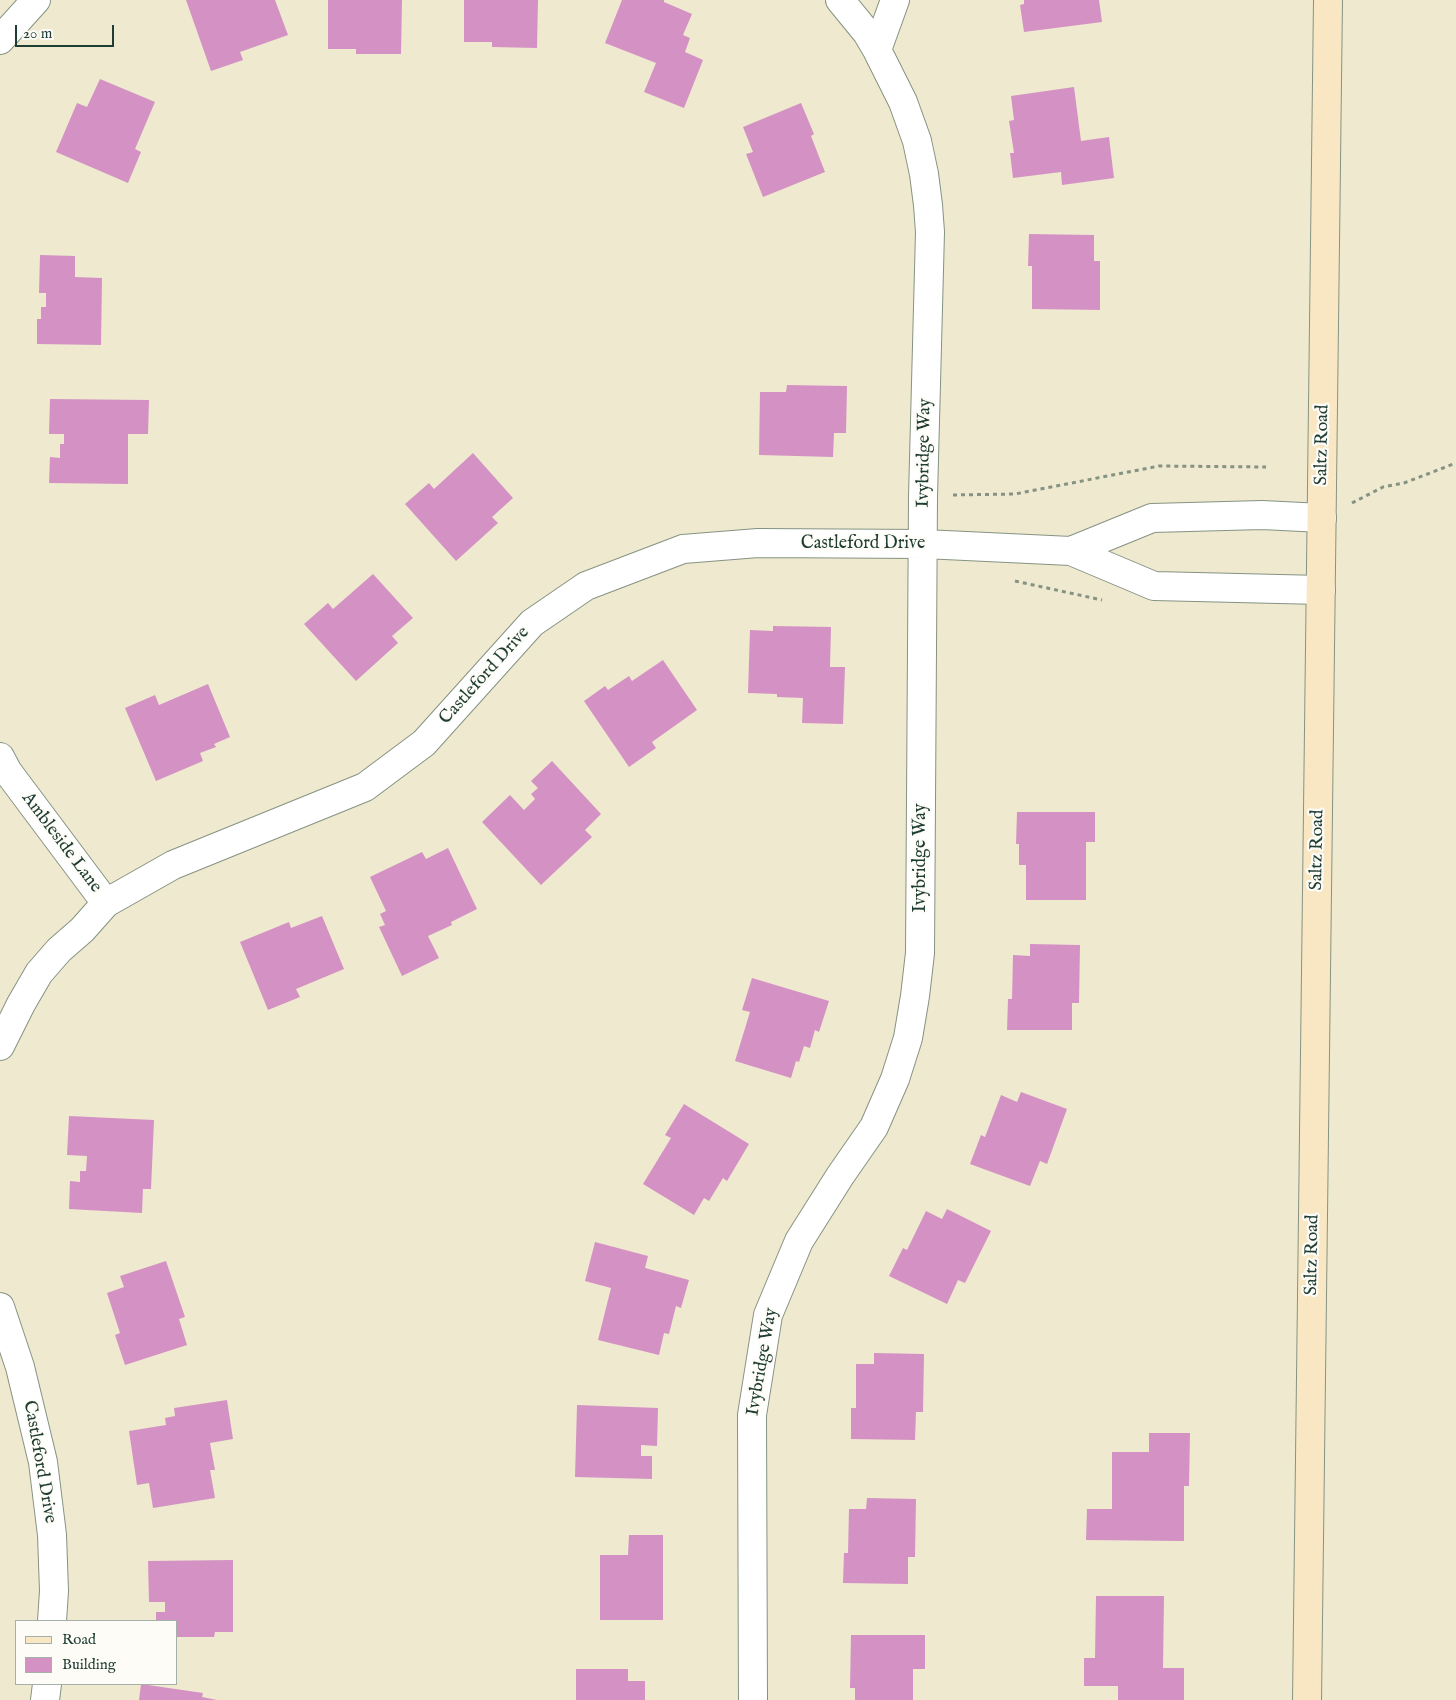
<!DOCTYPE html>
<style>
body{margin:0}
#map{position:relative;width:1456px;height:1700px;overflow:hidden;background:#eee9cf;font-family:"IM FELL English",serif}
canvas{display:block}
.legend{position:absolute;left:15px;top:1620px;width:162px;height:65px;box-sizing:border-box;background:#fdfcf7;border:1px solid #a4b0a9;margin:0;padding:6px 9px;list-style:none;font-size:15px;color:#1f3d34}
.legend li{display:flex;align-items:center;gap:10px;height:25px}
.legend b{width:25px;border:1px solid #a4b0a9}
.scale{position:absolute;left:15px;top:25px;width:99px;height:22px;box-sizing:border-box;border:2px solid #1f3d34;border-top:0;padding-left:6px;font-size:15px;line-height:18px;white-space:nowrap;color:#1f3d34;-webkit-text-stroke:4px #fdfcf7;paint-order:stroke}
</style>
<div id="map">
<canvas width="1456" height="1700"></canvas>
<ul class="legend">
<li><b style="height:6px;background:#f9e7c3"></b>Road</li>
<li><b style="height:14px;background:#d492c4"></b>Building</li>
</ul>
<div class="scale">20 m</div>
</div>
<script>
const c = document.querySelector('canvas').getContext('2d');
c.lineJoin = 'round';
function fill(path, color) {
  c.fillStyle = color;
  c.fill(path, 'evenodd');
}
function toPath(rows) {
  const path = new Path2D();
  for (const r of rows) {
    path.moveTo(r[0], r[1]);
    for (let i = 2; i < r.length; i += 2) path.lineTo(r[i], r[i + 1]);
  }
  return path;
}
function strokePath(path, color, width, dash) {
  c.strokeStyle = color;
  c.lineWidth = width;
  c.lineCap = dash ? 'butt' : 'round';
  c.setLineDash(dash || []);
  c.stroke(path);
}
function write(font, color, halo, rows, align = 'center') {
  c.font = font + ' "IM FELL English",serif';
  c.lineWidth = 4.5;
  c.setLineDash([]);
  c.textBaseline = 'middle';
  c.strokeStyle = halo;
  c.fillStyle = color;
  for (const [text, x, y, turn = 0] of rows) {
    c.save();
    c.translate(x, y);
    c.rotate((+turn || 0) * Math.PI / 180);
    c.textAlign = isNaN(turn) ? turn : align;
    if (halo) c.strokeText(text, 0, 0);
    c.fillText(text, 0, 0);
    c.restore();
  }
}
fill(toPath([
 [186,0,275,0,288,35,240,52,243,60,211,71],
 [328,0,402,0,401,54,356,54,356,49,328,49],
 [464,0,538,0,537,48,492,47,492,42,464,42],
 [622,0,664,0,664,2,692,14,683,35,690,38,685,52,703,60,684,108,644,92,656,63,605,43],
 [1024,0,1099,0,1102,22,1024,32,1020,5,1024,4],
 [100,79,155,102,135,149,141,152,128,183,56,152,77,103,87,107],
 [1074,87,1081,141,1109,137,1114,178,1062,185,1061,172,1013,178,1010,153,1014,153,1009,121,1014,120,1011,96],
 [801,103,814,134,811,136,825,172,763,197,746,154,753,152,743,127],
 [1029,234,1094,235,1094,261,1100,261,1100,310,1032,309,1032,266,1028,266],
 [40,255,75,256,75,277,102,278,101,345,37,344,37,319,41,319,41,307,46,307,46,293,39,293],
 [787,385,847,386,846,433,834,433,833,457,759,455,760,392,786,392],
 [50,399,149,400,148,434,128,434,128,484,49,483,50,457,60,458,60,444,64,444,64,434,49,434],
 [473,453,513,498,492,517,498,523,456,561,405,504,429,483,434,489],
 [373,574,413,618,392,636,398,643,356,681,304,624,328,603,333,609],
 [773,626,831,627,830,667,845,667,843,724,802,723,803,698,777,697,777,694,748,693,750,630,773,631],
 [663,660,697,710,652,742,656,748,629,767,584,701,605,686,608,690,629,676,632,681],
 [208,684,230,737,214,744,216,747,200,753,203,761,156,781,125,708,155,695,159,705],
 [552,761,601,814,585,830,592,837,541,885,482,822,510,795,524,810,535,799,531,794,538,788,531,781],
 [1017,812,1095,812,1095,842,1086,842,1086,900,1026,900,1026,865,1019,865,1019,844,1016,844],
 [448,848,477,909,451,922,452,925,428,936,439,958,402,976,379,927,385,925,380,914,386,911,370,877,422,852,426,859],
 [322,916,344,969,296,989,300,997,268,1010,240,942,289,922,291,928],
 [1030,944,1080,945,1079,1003,1072,1003,1072,1030,1007,1030,1008,999,1012,999,1013,955,1030,956],
 [752,978,829,1001,819,1032,815,1030,810,1048,804,1046,799,1062,796,1061,791,1078,735,1061,750,1012,742,1010],
 [1021,1092,1067,1109,1047,1164,1040,1161,1030,1186,970,1164,981,1135,985,1137,1001,1095,1017,1102],
 [684,1104,749,1144,727,1181,723,1178,709,1201,704,1198,694,1215,643,1184,671,1138,665,1135],
 [69,1116,154,1120,151,1189,143,1189,142,1213,69,1209,70,1181,80,1182,80,1171,86,1171,87,1156,67,1155],
 [947,1209,991,1231,965,1283,958,1280,947,1304,889,1276,903,1248,907,1250,926,1211,942,1219],
 [595,1242,648,1256,645,1268,689,1280,681,1308,676,1306,669,1334,664,1333,659,1355,598,1340,611,1288,585,1281],
 [166,1261,185,1317,179,1319,187,1345,125,1365,115,1335,120,1333,107,1293,124,1287,120,1276],
 [874,1353,924,1354,923,1412,916,1412,915,1440,851,1439,851,1408,856,1408,856,1364,874,1364],
 [227,1400,233,1439,210,1443,215,1470,210,1470,215,1498,153,1508,149,1483,137,1485,129,1431,166,1425,165,1418,175,1416,174,1408],
 [577,1405,658,1408,657,1446,641,1445,641,1456,652,1456,652,1479,575,1477],
 [1149,1433,1190,1433,1189,1486,1184,1486,1184,1541,1086,1540,1087,1509,1112,1509,1112,1452,1149,1452],
 [867,1498,916,1499,915,1557,908,1557,908,1584,843,1583,844,1553,848,1553,849,1509,866,1509],
 [629,1535,663,1535,663,1620,600,1620,600,1555,628,1555],
 [233,1560,233,1632,215,1632,214,1637,176,1637,176,1621,156,1621,156,1612,165,1612,165,1602,149,1602,148,1561],
 [1096,1596,1164,1596,1163,1668,1184,1668,1184,1700,1118,1700,1118,1686,1084,1686,1084,1658,1095,1658],
 [851,1635,925,1635,925,1669,913,1669,913,1700,855,1700,855,1688,850,1688],
 [576,1669,628,1669,628,1681,645,1681,645,1700,576,1700],
 [141,1684,203,1693,202,1697,217,1700,139,1700]
]), '#d492c4');
const street = toPath([
 [0,40,36,0],
 [877,50,895,0],
 [1321,590,1154,586,1071,551,1152,518,1262,515,1322,518],
 [0,757,8,772,106,903],
 [0,1046,21,1004,39,973,59,950,82,930,106,903,173,865,365,787,424,743,532,623,586,586,683,549,758,543,924,544,1071,551],
 [0,1307,20,1367,43,1462,52,1535,54,1591,52,1621],
 [45,1700,47,1684],
 [753,1700,752,1415,768,1315,799,1241,840,1176,874,1127,895,1079,908,1038,915,996,920,953,923,497,930,232,928,205,924,174,917,141,903,102,877,50,867,33,840,0]
]);
const secondary = toPath([
 [1307,1700,1328,0]
]);
strokePath(street, '#869382', 30);
strokePath(secondary, '#869382', 30);
strokePath(toPath([
 [953,495,1015,494,1159,466,1266,467],
 [1352,503,1383,487,1404,483,1456,463],
 [1015,581,1102,600]
]), '#869382', 3, [4, 4]);
strokePath(street, '#fff', 28);
strokePath(secondary, '#f9e7c3', 28);
write('18px', '#1f3d34', '#fdfcf7', [
 ["Saltz Road",1323,445,-89],
 ["Ivybridge Way",925,453,-89],
 ["Castleford Drive",863,544],
 ["Castleford Drive",485,676,-48],
 ["Ambleside Lane",61,843,53],
 ["Saltz Road",1318,850,-89],
 ["Ivybridge Way",921,858,-90],
 ["Saltz Road",1313,1255,-89],
 ["Ivybridge Way",763,1362,-80],
 ["Castleford Drive",39,1462,80]
]);
</script>
